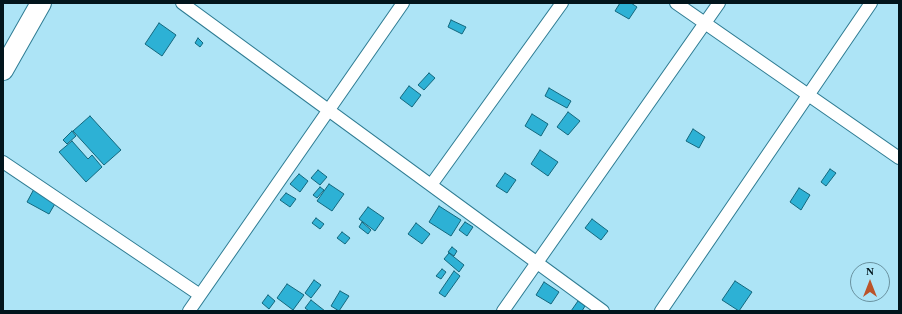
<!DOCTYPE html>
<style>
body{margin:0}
#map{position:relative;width:902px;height:314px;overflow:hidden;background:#ade4f6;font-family:"Times New Roman",serif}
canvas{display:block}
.frame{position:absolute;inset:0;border:4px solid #02151c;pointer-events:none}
.north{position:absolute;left:850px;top:262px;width:40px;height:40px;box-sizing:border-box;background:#ade4f6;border:1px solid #69919f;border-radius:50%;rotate:0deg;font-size:11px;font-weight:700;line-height:16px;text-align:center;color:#02151c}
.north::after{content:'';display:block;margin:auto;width:14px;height:18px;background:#bb542a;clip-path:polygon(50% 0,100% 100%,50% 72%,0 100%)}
</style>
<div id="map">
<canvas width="902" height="314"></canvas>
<div class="frame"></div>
<div class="north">N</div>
</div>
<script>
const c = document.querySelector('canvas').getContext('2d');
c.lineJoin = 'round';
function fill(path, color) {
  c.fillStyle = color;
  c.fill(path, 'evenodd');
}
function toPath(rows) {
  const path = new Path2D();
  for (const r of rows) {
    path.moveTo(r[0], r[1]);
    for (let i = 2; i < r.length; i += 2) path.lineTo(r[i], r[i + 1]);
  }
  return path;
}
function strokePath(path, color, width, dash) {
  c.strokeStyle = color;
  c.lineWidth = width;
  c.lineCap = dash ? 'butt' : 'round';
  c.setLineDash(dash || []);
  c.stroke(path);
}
const building = toPath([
 [620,3,631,3,637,7,629,19,615,11,620,3],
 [451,20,466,27,462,34,448,27,451,20],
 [159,23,176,35,162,56,145,44,159,23],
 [198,38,203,43,200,47,195,43,198,38],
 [429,73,435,78,424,90,418,85,429,73],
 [409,86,421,95,412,107,400,98,409,86],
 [549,88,571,101,567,108,545,96,549,88],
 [568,112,580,121,568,135,557,127,568,112],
 [532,114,548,124,541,136,525,126,532,114],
 [90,116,121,150,104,165,73,131,90,116],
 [693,129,705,137,699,148,686,141,693,129],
 [72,131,76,136,67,144,63,140,72,131],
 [72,141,88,159,92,155,102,167,86,182,59,152,72,141],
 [540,150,558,162,548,176,531,164,540,150],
 [830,169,836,173,826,186,821,182,830,169],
 [318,170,327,177,320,185,311,178,318,170],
 [505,173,516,180,507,193,496,186,505,173],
 [299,174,308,181,300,192,290,184,299,174],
 [329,184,344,194,332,211,317,201,329,184],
 [320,187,324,190,317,198,313,195,320,187],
 [799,188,810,195,801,210,790,202,799,188],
 [34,189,56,202,49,214,27,202,34,189],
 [286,193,296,199,290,207,280,200,286,193],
 [439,206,461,220,451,236,429,222,439,206],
 [368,207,384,218,375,231,359,219,368,207],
 [316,218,324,224,320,229,312,223,316,218],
 [592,219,608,231,601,240,585,228,592,219],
 [362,222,371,230,368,234,359,227,362,222],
 [465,222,473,227,467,236,459,230,465,222],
 [416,223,430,234,422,244,408,234,416,223],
 [342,232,350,238,345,244,337,238,342,232],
 [452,247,457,251,454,256,448,252,452,247],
 [449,253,464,265,459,272,444,259,449,253],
 [442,269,446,272,441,279,436,276,442,269],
 [454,271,460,276,445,297,439,293,454,271],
 [314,280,321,285,311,298,305,293,314,280],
 [735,281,752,292,739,311,722,300,735,281],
 [544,282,559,292,551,304,536,295,544,282],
 [287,284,304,295,293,310,277,298,287,284],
 [340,291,349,296,339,311,331,306,340,291],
 [268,295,275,301,269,309,262,303,268,295],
 [311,300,325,311,309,311,305,308,311,300],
 [578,301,585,306,582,311,571,311,578,301]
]);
fill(building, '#2db1d5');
strokePath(building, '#13677d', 1);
const minor = toPath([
 [182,3,603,311],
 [676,3,899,158],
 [3,162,200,295],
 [431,185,562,3],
 [189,311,403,3],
 [503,311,719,3],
 [661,311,871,3]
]);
const primary = toPath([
 [3,70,41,3]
]);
strokePath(minor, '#2f7c93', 14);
strokePath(primary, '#2f7c93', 22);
strokePath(minor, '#fff', 12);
strokePath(primary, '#fff', 20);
</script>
